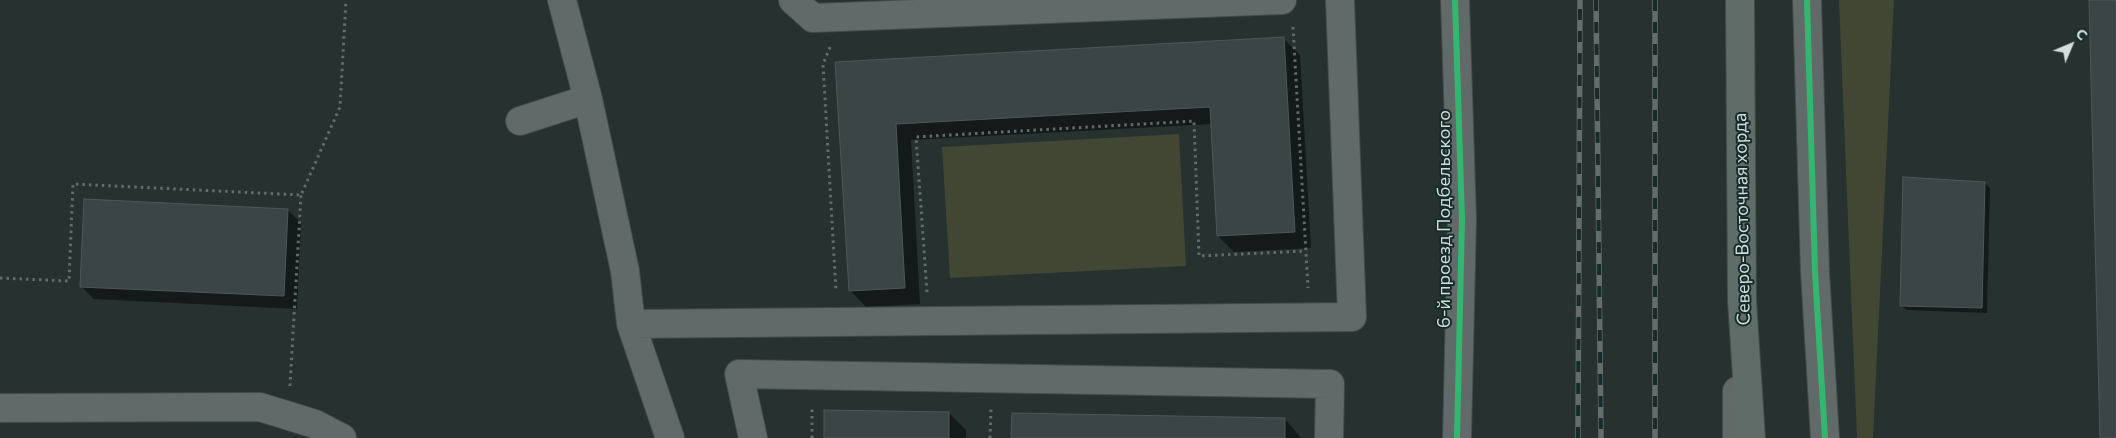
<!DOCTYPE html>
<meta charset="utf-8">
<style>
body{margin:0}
#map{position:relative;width:2116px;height:438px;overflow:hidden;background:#263130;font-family:Commissioner,sans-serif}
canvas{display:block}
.north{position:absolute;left:2046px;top:20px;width:50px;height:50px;-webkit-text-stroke:4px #172c2a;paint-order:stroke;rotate:45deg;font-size:14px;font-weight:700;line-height:20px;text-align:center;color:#d1dedc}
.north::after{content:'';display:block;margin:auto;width:18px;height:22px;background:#d1dedc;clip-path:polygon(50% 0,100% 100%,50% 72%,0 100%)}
</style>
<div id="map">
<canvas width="2116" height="438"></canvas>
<div class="north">С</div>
</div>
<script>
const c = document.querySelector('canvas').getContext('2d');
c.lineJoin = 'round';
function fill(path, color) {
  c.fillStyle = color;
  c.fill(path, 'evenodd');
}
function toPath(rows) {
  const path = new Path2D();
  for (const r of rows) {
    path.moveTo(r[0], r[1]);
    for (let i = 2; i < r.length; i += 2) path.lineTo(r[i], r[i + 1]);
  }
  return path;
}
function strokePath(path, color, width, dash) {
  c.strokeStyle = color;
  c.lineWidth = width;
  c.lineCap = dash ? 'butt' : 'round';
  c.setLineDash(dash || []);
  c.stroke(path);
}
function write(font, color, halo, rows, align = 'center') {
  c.font = font + ' Commissioner,sans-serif';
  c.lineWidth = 4;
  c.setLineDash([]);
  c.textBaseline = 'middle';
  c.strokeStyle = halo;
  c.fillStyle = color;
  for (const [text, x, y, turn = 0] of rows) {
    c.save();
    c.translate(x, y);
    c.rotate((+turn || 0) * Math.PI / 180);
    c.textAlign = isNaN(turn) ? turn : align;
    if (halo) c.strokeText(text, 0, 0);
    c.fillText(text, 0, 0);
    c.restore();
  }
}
fill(toPath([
 [1839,0,1894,0,1873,438,1857,438],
 [1179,134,1186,266,950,278,942,147]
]), '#424734');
fill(toPath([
 [1284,39,1300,55,1311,248,1234,252,1218,236,1212,124,911,140,920,304,866,307,850,290,837,63],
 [1985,183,1990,188,1987,313,1906,310,1901,305],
 [288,210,301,223,297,309,94,299,81,286],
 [949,413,966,430,966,438,825,438],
 [1285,419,1301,438,1012,438]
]), '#0007');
const building = toPath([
 [2089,0,2116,0,2116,438,2100,438,2089,0],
 [1284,37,1295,232,1217,236,1210,107,896,124,905,288,849,291,835,62,1284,37],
 [1903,177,1985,182,1982,308,1900,306,1903,177],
 [84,199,288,209,284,296,80,287,84,199],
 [824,410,949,412,949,438,824,438,824,410],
 [1012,413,1285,418,1285,438,1011,438,1012,413]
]);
fill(building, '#3c4546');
strokePath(building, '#4e5859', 1);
const minor = toPath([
 [562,0,588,99,625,271,631,324,670,438],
 [793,0,813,18,1282,0],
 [1455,0,1462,219,1457,438],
 [1807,0,1815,272,1825,438],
 [520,121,588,99],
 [631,324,1352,317,1340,0],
 [1737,391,1737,438],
 [0,408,260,407,315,424,342,438],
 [753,438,739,374,1330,384,1329,438]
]);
const major = toPath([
 [1740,0,1742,301,1751,438]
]);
strokePath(minor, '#414c4b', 30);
strokePath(major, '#414c4b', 30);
strokePath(toPath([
 [1293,27,1308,288],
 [830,47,823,64,836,291],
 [0,278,69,281,73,184,301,195,340,107,346,0],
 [927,292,916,137,1194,121,1199,256,1306,251],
 [290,386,301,195],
 [812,438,812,406],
 [990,438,991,409]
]), '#636c6b', 3, [2.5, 4]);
strokePath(minor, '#626a69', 28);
strokePath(major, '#5f6c67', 28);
const rail = toPath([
 [1596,0,1601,438],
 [1655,0,1655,438],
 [1578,438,1580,0]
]);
strokePath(rail, '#656d6c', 5.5);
strokePath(rail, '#172c2a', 4, [11]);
strokePath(toPath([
 [1455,0,1462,219,1457,438],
 [1807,0,1815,272,1825,438]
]), '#33b770', 6);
write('18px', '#d1dedc', '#172c2a', [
 ["6-й проезд Подбельского",1444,219,-90],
 ["Северо-Восточная хорда",1742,219,-91]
]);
</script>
